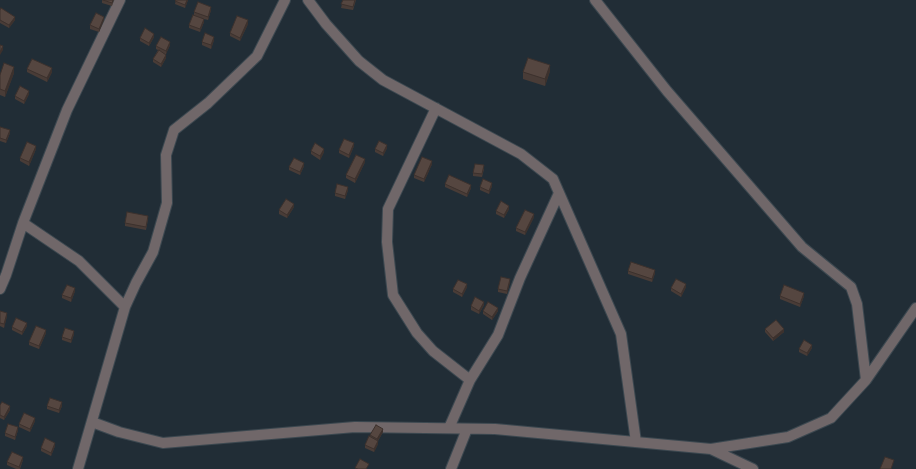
<!DOCTYPE html>
<style>
body{margin:0}
canvas{display:block;background:#212d36}
</style>
<canvas width="916" height="469"></canvas>
<script>
const c = document.querySelector('canvas').getContext('2d');
c.lineJoin = 'round';
function toPath(rows) {
  const path = new Path2D();
  for (const r of rows) {
    path.moveTo(r[0], r[1]);
    for (let i = 2; i < r.length; i += 2) path.lineTo(r[i], r[i + 1]);
  }
  return path;
}
function strokePath(path, color, width, dash) {
  c.strokeStyle = color;
  c.lineWidth = width;
  c.lineCap = dash ? 'butt' : 'round';
  c.setLineDash(dash || []);
  c.stroke(path);
}
function fill(path, color) {
  c.fillStyle = color;
  c.fill(path, 'evenodd');
}
const minor = toPath([
 [308,0,326,24,359,61,383,80,521,154,553,179,621,334,636,442],
 [595,0,667,91,802,247,851,287,857,304,866,380],
 [436,108,388,209,387,242,393,295,417,333,433,351,470,380],
 [23,223,79,261,125,307],
 [0,289,6,275,23,223,67,110,120,0],
 [92,422,119,432,163,443,355,427,495,429,711,449,753,469],
 [449,428,470,380,498,335,520,278,559,193],
 [711,449,788,437,831,418,866,380,916,308],
 [78,469,125,307,136,283,153,252,167,203,166,155,174,130,208,103,257,56,285,0],
 [451,469,467,429]
]);
strokePath(minor, '#3c4850', 12);
strokePath(minor, '#706769', 10);
fill(toPath([
 [102,0,114,0,112,6,102,3],
 [176,0,188,0,185,8,175,4],
 [343,0,356,0,353,10,341,8],
 [0,10,15,20,9,28,0,23],
 [211,10,208,20,204,19,204,22,200,32,189,28,189,25,194,15,194,12],
 [104,20,99,32,90,29,90,25],
 [248,24,240,41,230,36,230,33],
 [154,37,149,46,140,41,140,38],
 [214,40,211,49,202,45,202,42],
 [170,45,166,54,166,58,161,67,153,62,153,59,158,50,156,49,156,46],
 [27,69,52,72,47,82,27,72],
 [550,71,545,86,523,79,523,72],
 [14,73,5,97,0,95,0,75],
 [29,94,24,104,15,99,15,96],
 [0,127,10,133,6,143,0,141],
 [354,146,349,158,339,153,339,150],
 [387,148,383,156,375,152,375,149],
 [36,149,29,166,20,161,20,158],
 [311,151,324,152,320,160,311,154],
 [365,162,355,183,346,178,346,175],
 [432,164,424,182,414,178,414,175],
 [304,166,300,175,289,170,289,167],
 [484,169,482,177,473,176,473,173],
 [445,184,471,188,467,197,445,187],
 [492,186,489,194,480,190,480,187],
 [348,190,345,199,335,196,335,193],
 [294,207,287,218,279,214,279,210],
 [509,209,504,218,496,214,496,211],
 [534,217,525,235,516,231,516,228],
 [148,219,146,230,125,226,125,223],
 [628,271,655,273,652,282,628,274],
 [510,282,507,294,498,292,498,289],
 [467,287,462,297,453,292,453,289],
 [686,287,681,297,671,291,671,288],
 [75,291,71,302,62,298,62,295],
 [780,296,804,296,800,307,780,299],
 [484,305,479,314,471,310,471,306],
 [0,311,7,316,4,328,0,326],
 [483,311,498,311,492,320,483,314],
 [27,326,22,335,12,330,12,327],
 [765,329,784,332,773,341,765,332],
 [46,333,39,349,29,345,29,342],
 [74,334,71,343,62,340,62,337],
 [812,348,807,356,799,352,799,349],
 [0,405,10,410,4,420,0,418],
 [47,406,62,406,59,413,47,409],
 [35,421,30,432,19,427,19,424],
 [18,430,15,440,5,436,5,433],
 [383,432,378,441,378,444,374,452,365,448,365,445,370,437,370,435],
 [55,446,51,456,41,451,41,448],
 [23,460,20,469,16,469,7,465,7,462]
]), '#493c37');
fill(toPath([
 [187,0,188,0,185,8,185,5],
 [211,7,211,10,208,20,208,17],
 [15,17,15,20,9,28,9,25],
 [104,17,104,20,99,32,99,29],
 [204,19,204,22,200,32,200,29],
 [248,20,248,24,240,41,240,38],
 [154,34,154,37,149,46,149,43],
 [214,37,214,40,211,49,211,45],
 [170,42,170,45,166,54,166,51],
 [3,46,3,50,0,55,0,52],
 [166,55,166,58,161,67,161,64],
 [550,65,550,71,545,86,545,79],
 [14,67,14,73,5,97,5,91],
 [52,68,52,72,47,82,47,78],
 [29,91,29,94,24,104,24,101],
 [10,130,10,133,6,143,6,140],
 [354,143,354,146,349,158,349,155],
 [387,145,387,148,383,156,383,153],
 [36,146,36,149,29,166,29,162],
 [324,149,324,152,320,160,320,156],
 [365,159,365,162,355,183,355,179],
 [432,161,432,164,424,182,424,179],
 [304,163,304,166,300,175,300,172],
 [492,183,492,186,489,194,489,191],
 [471,185,471,188,467,197,467,194],
 [348,187,348,190,345,199,345,196],
 [294,204,294,207,287,218,287,215],
 [509,206,509,209,504,218,504,215],
 [534,214,534,217,525,235,525,232],
 [655,270,655,273,652,282,652,279],
 [510,279,510,282,507,294,507,291],
 [467,284,467,287,462,297,462,294],
 [686,284,686,287,681,297,681,294],
 [75,288,75,291,71,302,71,298],
 [804,293,804,296,800,307,800,304],
 [484,302,484,305,479,314,479,311],
 [498,308,498,311,492,320,492,317],
 [7,313,7,316,4,328,4,324],
 [27,323,27,326,22,335,22,332],
 [784,329,784,332,773,341,773,338],
 [46,330,46,333,39,349,39,346],
 [74,331,74,334,71,343,71,340],
 [812,345,812,348,807,356,807,353],
 [62,402,62,406,59,413,59,410],
 [10,406,10,410,4,420,4,417],
 [35,418,35,421,30,432,30,429],
 [18,427,18,430,15,440,15,437],
 [383,429,383,432,377,442,377,439],
 [378,441,378,444,374,452,374,449],
 [55,443,55,446,51,456,51,453],
 [23,457,23,460,19,469,19,467]
]), '#3c312d');
const building = toPath([
 [103,0,113,0,112,3,103,0],
 [176,0,187,0,185,5,175,1,176,0],
 [343,0,355,0,353,7,341,4,343,0],
 [198,2,211,7,208,17,194,12,198,2],
 [1,8,15,17,9,25,0,20,0,10,1,8],
 [96,13,104,17,99,29,90,25,96,13],
 [193,15,204,19,200,29,189,25,193,15],
 [237,16,248,20,240,38,230,33,237,16],
 [145,28,154,34,149,43,140,38,145,28],
 [205,33,214,37,211,45,202,42,205,33],
 [161,37,170,42,166,51,156,46,161,37],
 [0,45,3,46,0,52,0,45],
 [159,50,166,55,161,64,153,59,159,50],
 [528,58,550,65,545,79,523,72,528,58],
 [32,59,52,68,47,78,27,69,32,59],
 [4,63,14,67,5,91,0,89,0,75,4,63],
 [20,86,29,91,24,101,15,96,20,86],
 [0,127,10,130,6,140,0,138,0,127],
 [344,139,354,143,349,155,339,150,344,139],
 [379,141,387,145,383,153,375,149,379,141],
 [27,142,36,146,29,162,20,158,27,142],
 [315,143,324,149,320,156,311,151,315,143],
 [356,155,365,159,355,179,346,175,356,155],
 [422,157,432,161,424,179,414,175,422,157],
 [294,158,304,163,300,172,289,167,294,158],
 [475,164,484,165,482,174,473,173,475,164],
 [449,175,471,185,467,194,445,184,449,175],
 [483,179,492,183,489,191,480,187,483,179],
 [337,184,348,187,345,196,335,193,337,184],
 [286,199,294,204,287,215,279,210,286,199],
 [501,201,509,206,504,215,496,211,501,201],
 [525,210,534,214,525,232,516,228,525,210],
 [127,212,148,216,146,227,125,223,127,212],
 [631,262,655,270,652,279,628,271,631,262],
 [501,277,510,279,507,291,498,289,501,277],
 [676,279,686,284,681,294,671,288,676,279],
 [458,280,467,284,462,294,453,289,458,280],
 [67,285,75,288,71,298,62,295,67,285],
 [784,285,804,293,800,304,780,296,784,285],
 [475,297,484,302,479,311,471,306,475,297],
 [488,302,498,308,492,317,483,311,488,302],
 [0,311,7,313,4,324,0,323,0,311],
 [16,318,27,323,22,332,12,327,16,318],
 [776,320,784,329,773,338,765,329,776,320],
 [36,326,46,330,39,346,29,342,36,326],
 [65,328,74,331,71,340,62,337,65,328],
 [804,340,812,345,807,353,799,349,804,340],
 [50,398,62,402,59,410,47,406,50,398],
 [2,402,10,406,4,417,0,415,0,405,2,402],
 [24,413,35,418,30,429,19,424,24,413],
 [8,424,18,427,15,437,5,433,8,424],
 [376,425,383,429,377,439,370,435,376,425],
 [369,436,378,441,374,449,365,445,369,436],
 [45,438,55,443,51,453,41,448,45,438],
 [12,452,23,457,19,467,7,462,12,452],
 [885,457,894,460,891,469,880,469,885,457],
 [360,459,369,464,366,469,358,469,355,468,360,459]
]);
fill(building, '#554640');
strokePath(building, '#3c312d', 1);
</script>
